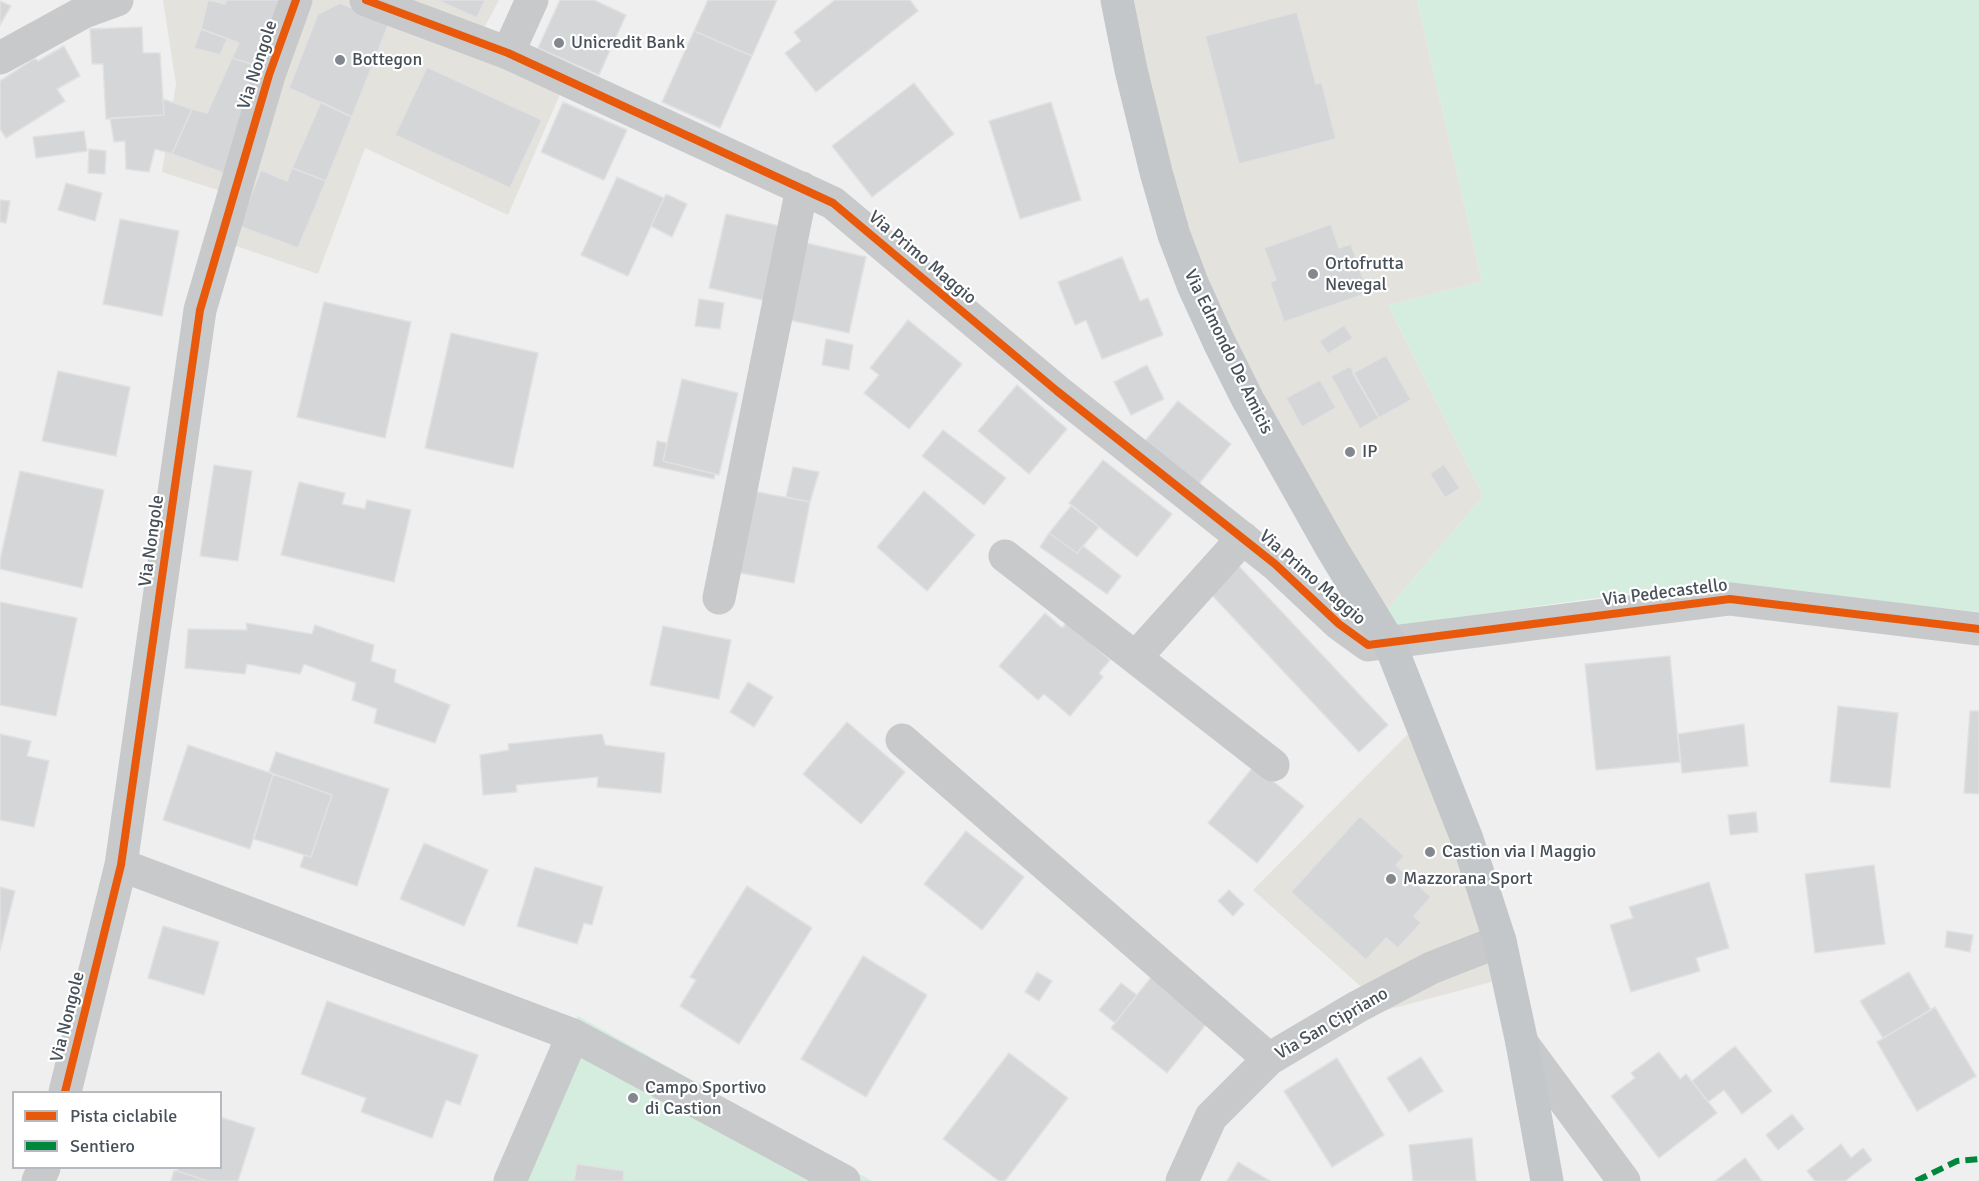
<!DOCTYPE html>
<style>
body{margin:0}
#map{position:relative;width:1979px;height:1181px;overflow:hidden;background:#efefef;font-family:Signika,sans-serif}
canvas{display:block}
.legend{position:absolute;left:12px;top:1091px;width:210px;height:78px;box-sizing:border-box;background:#fff;border:2px solid #b6b9bd;margin:0;padding:8px 10px;list-style:none;font-size:18px;color:#48515a}
.legend li{display:flex;align-items:center;gap:12px;height:30px}
.legend b{width:30px;border:2px solid #b6b9bd}
</style>
<div id="map">
<canvas width="1979" height="1181"></canvas>
<ul class="legend">
<li><b style="height:8px;background:#e8590c"></b>Pista ciclabile</li>
<li><b style="height:8px;background:#00873e"></b>Sentiero</li>
</ul>
</div>
<script>
const c = document.querySelector('canvas').getContext('2d');
c.lineJoin = 'round';
function fill(path, color) {
  c.fillStyle = color;
  c.fill(path, 'evenodd');
}
function toPath(rows) {
  const path = new Path2D();
  for (const r of rows) {
    path.moveTo(r[0], r[1]);
    for (let i = 2; i < r.length; i += 2) path.lineTo(r[i], r[i + 1]);
  }
  return path;
}
function strokePath(path, color, width, dash) {
  c.strokeStyle = color;
  c.lineWidth = width;
  c.lineCap = dash ? 'butt' : 'round';
  c.setLineDash(dash || []);
  c.stroke(path);
}
function write(font, color, halo, rows, align = 'center') {
  c.font = font + ' Signika,sans-serif';
  c.lineWidth = 4.5;
  c.setLineDash([]);
  c.textBaseline = 'middle';
  c.strokeStyle = halo;
  c.fillStyle = color;
  for (const [text, x, y, turn = 0] of rows) {
    c.save();
    c.translate(x, y);
    c.rotate((+turn || 0) * Math.PI / 180);
    c.textAlign = isNaN(turn) ? turn : align;
    if (halo) c.strokeText(text, 0, 0);
    c.fillText(text, 0, 0);
    c.restore();
  }
}
fill(toPath([
 [163,0,499,0,482,32,570,71,508,215,365,148,318,274,230,244,242,198,162,172,176,84],
 [1129,0,1417,0,1482,282,1388,305,1483,496,1370,630,1231,343,1186,236],
 [1408,734,1521,974,1387,1010,1253,890]
]), '#e4e2dc');
fill(toPath([
 [1417,0,1979,0,1979,612,1701,583,1370,630,1483,496,1388,305,1482,282],
 [578,1016,872,1181,504,1181]
]), '#d5edde');
const building = toPath([
 [208,0,225,4,227,0,291,0,267,69,232,58,239,43,201,29,208,0],
 [437,0,485,0,477,18,437,0],
 [560,0,594,0,626,15,599,75,538,48,560,0],
 [708,0,777,0,752,56,694,31,708,0],
 [835,0,910,0,918,11,816,92,785,53,801,41,794,32,835,0],
 [0,1,11,6,0,25,0,1],
 [340,3,389,23,352,117,289,88,318,14,340,3],
 [1297,12,1316,84,1322,83,1336,139,1239,164,1205,36,1297,12],
 [142,27,143,53,160,53,164,115,106,119,103,64,92,64,90,29,142,27],
 [201,29,227,39,220,55,194,48,201,29],
 [694,31,752,56,720,128,662,102,694,31],
 [64,46,80,76,57,89,65,101,6,138,0,129,0,81,35,58,38,61,64,46],
 [232,58,267,69,226,174,172,154,192,109,207,113,232,58],
 [427,67,542,120,510,188,395,135,427,67],
 [914,83,954,134,872,197,832,146,914,83],
 [163,99,192,109,172,154,155,149,149,172,126,169,125,141,114,142,110,118,164,115,163,99],
 [321,102,352,117,326,181,292,168,321,102],
 [563,102,627,130,604,180,541,152,563,102],
 [1051,102,1081,200,1020,219,989,121,1051,102],
 [84,131,87,151,36,158,33,137,84,131],
 [89,149,106,151,105,174,88,173,89,149],
 [292,168,326,181,298,248,239,226,261,170,287,181,292,168],
 [617,177,664,198,628,276,581,255,617,177],
 [66,183,102,193,95,221,58,210,66,183],
 [666,194,687,204,672,237,651,226,666,194],
 [0,200,10,201,6,223,0,222,0,200],
 [726,214,784,227,767,301,709,288,726,214],
 [120,219,179,231,162,316,103,304,120,219],
 [1331,224,1339,248,1351,244,1368,293,1284,322,1270,282,1276,280,1264,248,1331,224],
 [806,243,866,257,849,333,789,320,806,243],
 [1122,257,1140,301,1148,298,1163,335,1102,359,1086,320,1075,325,1058,282,1122,257],
 [699,299,724,303,720,329,695,326,699,299],
 [324,302,411,322,385,438,297,417,324,302],
 [908,320,962,364,909,429,864,393,879,375,870,368,908,320],
 [1344,325,1353,338,1328,354,1319,341,1344,325],
 [451,333,538,353,513,468,425,448,451,333],
 [826,339,853,345,849,370,822,365,826,339],
 [1386,355,1411,400,1379,418,1353,373,1386,355],
 [1147,365,1164,399,1131,415,1114,382,1147,365],
 [1350,366,1379,418,1360,429,1331,376,1350,366],
 [58,371,130,387,116,456,42,441,58,371],
 [682,379,738,393,719,475,663,461,682,379],
 [1320,380,1336,408,1302,427,1286,398,1320,380],
 [1017,385,1067,429,1029,474,978,431,1017,385],
 [1178,401,1231,444,1194,490,1141,446,1178,401],
 [943,430,1006,478,984,505,922,456,943,430],
 [657,441,667,443,663,461,715,474,714,479,653,466,657,441],
 [1103,460,1172,514,1137,557,1069,503,1103,460],
 [1444,464,1460,488,1445,498,1430,474,1444,464],
 [214,465,252,471,238,561,200,556,214,465],
 [793,467,819,472,810,502,786,497,793,467],
 [20,471,104,490,82,588,0,569,0,560,20,471],
 [299,482,345,493,342,504,365,509,367,500,411,510,394,582,281,555,299,482],
 [752,491,810,502,794,583,736,572,752,491],
 [924,491,975,535,927,591,877,547,924,491],
 [1071,506,1099,527,1077,553,1049,533,1071,506],
 [1049,533,1077,553,1083,546,1121,576,1107,594,1040,547,1049,533],
 [1235,562,1388,725,1359,752,1209,592,1235,562],
 [0,602,77,618,56,716,0,705,0,602],
 [1045,613,1062,628,1067,622,1110,660,1099,673,1103,677,1070,716,1044,694,1038,700,999,666,1045,613],
 [246,623,312,634,315,625,374,645,371,661,396,670,394,682,450,705,435,743,374,723,377,709,352,700,356,683,304,664,300,674,247,664,245,674,185,668,188,629,247,630,246,623],
 [663,626,731,640,719,699,650,685,663,626],
 [1670,656,1680,762,1596,770,1585,664,1670,656],
 [748,682,773,697,754,727,730,712,748,682],
 [1838,706,1898,713,1890,788,1830,782,1838,706],
 [1970,711,1979,711,1979,794,1964,793,1970,711],
 [847,722,905,772,861,824,803,774,847,722],
 [1744,724,1748,766,1682,773,1678,734,1744,724],
 [0,734,31,741,27,756,49,761,34,827,0,820,0,734],
 [602,734,605,745,665,753,661,793,597,787,598,777,516,785,517,792,483,795,480,755,509,750,508,744,602,734],
 [188,745,273,774,250,849,163,820,188,745],
 [276,752,389,789,357,886,300,867,304,855,311,857,332,795,269,772,276,752],
 [1254,766,1304,806,1257,863,1208,823,1254,766],
 [273,774,332,795,311,857,254,839,273,774],
 [1756,812,1758,832,1730,835,1728,815,1756,812],
 [1360,816,1404,856,1396,865,1431,897,1414,916,1421,923,1398,948,1386,938,1366,960,1291,892,1360,816],
 [966,831,1024,877,982,930,924,884,966,831],
 [424,843,488,870,464,926,400,899,424,843],
 [1874,865,1885,944,1815,953,1805,874,1874,865],
 [535,867,603,887,592,925,584,923,577,944,517,926,535,867],
 [1709,882,1729,948,1696,958,1700,971,1631,992,1610,925,1633,918,1629,907,1709,882],
 [747,886,812,928,739,1044,680,1006,696,980,690,977,747,886],
 [0,887,15,891,0,950,0,887],
 [1229,890,1244,904,1233,916,1218,901,1229,890],
 [163,926,219,942,204,995,148,978,163,926],
 [1947,931,1973,935,1970,952,1945,947,1947,931],
 [863,956,927,995,866,1097,801,1059,863,956],
 [1037,972,1052,981,1039,1001,1025,992,1037,972],
 [1909,972,1931,1010,1883,1038,1860,1001,1909,972],
 [1152,976,1208,1022,1167,1073,1111,1028,1152,976],
 [1121,983,1137,995,1115,1023,1099,1010,1121,983],
 [327,1001,478,1055,460,1105,446,1100,432,1138,361,1112,366,1098,301,1074,327,1001],
 [1935,1007,1976,1076,1917,1111,1877,1042,1935,1007],
 [1735,1046,1772,1091,1742,1114,1724,1090,1708,1102,1692,1081,1735,1046],
 [1659,1052,1680,1079,1686,1074,1717,1113,1659,1158,1611,1096,1635,1078,1631,1073,1659,1052],
 [1009,1053,1068,1098,1005,1181,999,1181,943,1139,1009,1053],
 [1421,1057,1443,1091,1409,1112,1387,1078,1421,1057],
 [1337,1058,1384,1135,1332,1167,1284,1091,1337,1058],
 [1792,1114,1804,1129,1778,1150,1766,1135,1792,1114],
 [220,1117,255,1128,238,1181,208,1181,177,1171,178,1168,220,1168,220,1117],
 [1472,1138,1476,1181,1413,1181,1409,1145,1472,1138],
 [1841,1144,1851,1158,1863,1148,1872,1160,1845,1181,1815,1181,1807,1171,1841,1144],
 [1745,1158,1762,1181,1715,1181,1745,1158],
 [1238,1162,1270,1181,1227,1181,1238,1162],
 [577,1164,624,1171,623,1181,574,1181,577,1164],
 [174,1171,177,1171,208,1181,171,1181,174,1171]
]);
fill(building, '#d5d6d8');
strokePath(building, '#e1e1e2', 1.5);
strokePath(toPath([
 [366,0,508,53,833,203,1057,391,1275,564,1339,624,1368,645,1730,599,1979,629],
 [508,53,532,0],
 [0,58,84,12,117,0],
 [1005,556,1273,765],
 [719,598,802,188],
 [1136,657,1243,538],
 [902,740,1269,1059],
 [121,865,573,1035,844,1181],
 [1522,1043,1624,1181],
 [65,1092,121,865,200,310,269,75,296,0],
 [38,1181,44,1168],
 [510,1181,573,1035],
 [1182,1181,1211,1117,1269,1059,1357,1007,1431,968,1500,941]
]), '#c7c9cb', 33);
strokePath(toPath([
 [1117,0,1131,70,1156,172,1174,235,1193,285,1219,342,1248,400,1332,549,1390,644,1467,839,1500,941,1522,1043,1547,1181]
]), '#c4c7ca', 33);
strokePath(toPath([
 [1916,1181,1957,1161,1979,1159]
]), '#00873e', 6, [12, 6]);
strokePath(toPath([
 [366,0,508,53,833,203,1057,391,1275,564,1339,624,1368,645,1730,599,1979,629],
 [65,1092,121,865,200,310,269,75,296,0]
]), '#e8590c', 8);
for (const [x, y, r, color] of [
 [559,43,6,"#82888e"],
 [340,60,6,"#82888e"],
 [1313,274,6,"#82888e"],
 [1350,452,6,"#82888e"],
 [1430,852,6,"#82888e"],
 [1391,879,6,"#82888e"],
 [633,1098,6,"#82888e"]
]) {
  const dot = new Path2D();
  dot.arc(x, y, r, 0, 2 * Math.PI);
  c.fillStyle = color;
  c.fill(dot);
  strokePath(dot, '#fff', 2);
}
write('18px', '#48515a', '#fff', [
 ["Unicredit Bank",571,43],
 ["Bottegon",352,60],
 ["Ortofrutta",1325,264],
 ["Nevegal",1325,285],
 ["IP",1362,452],
 ["Castion via I Maggio",1442,852],
 ["Mazzorana Sport",1403,879],
 ["Campo Sportivo",645,1088],
 ["di Castion",645,1109]
], 'left');
write('18px', '#48515a', '#fff', [
 ["Via Nongole",258,65,-72],
 ["Via Primo Maggio",922,258,40],
 ["Via Edmondo De Amicis",1228,352,64],
 ["Via Nongole",152,541,-82],
 ["Via Primo Maggio",1312,578,41],
 ["Via Pedecastello",1665,593,-7],
 ["Via Nongole",68,1017,-76],
 ["Via San Cipriano",1332,1024,-30]
]);
</script>
